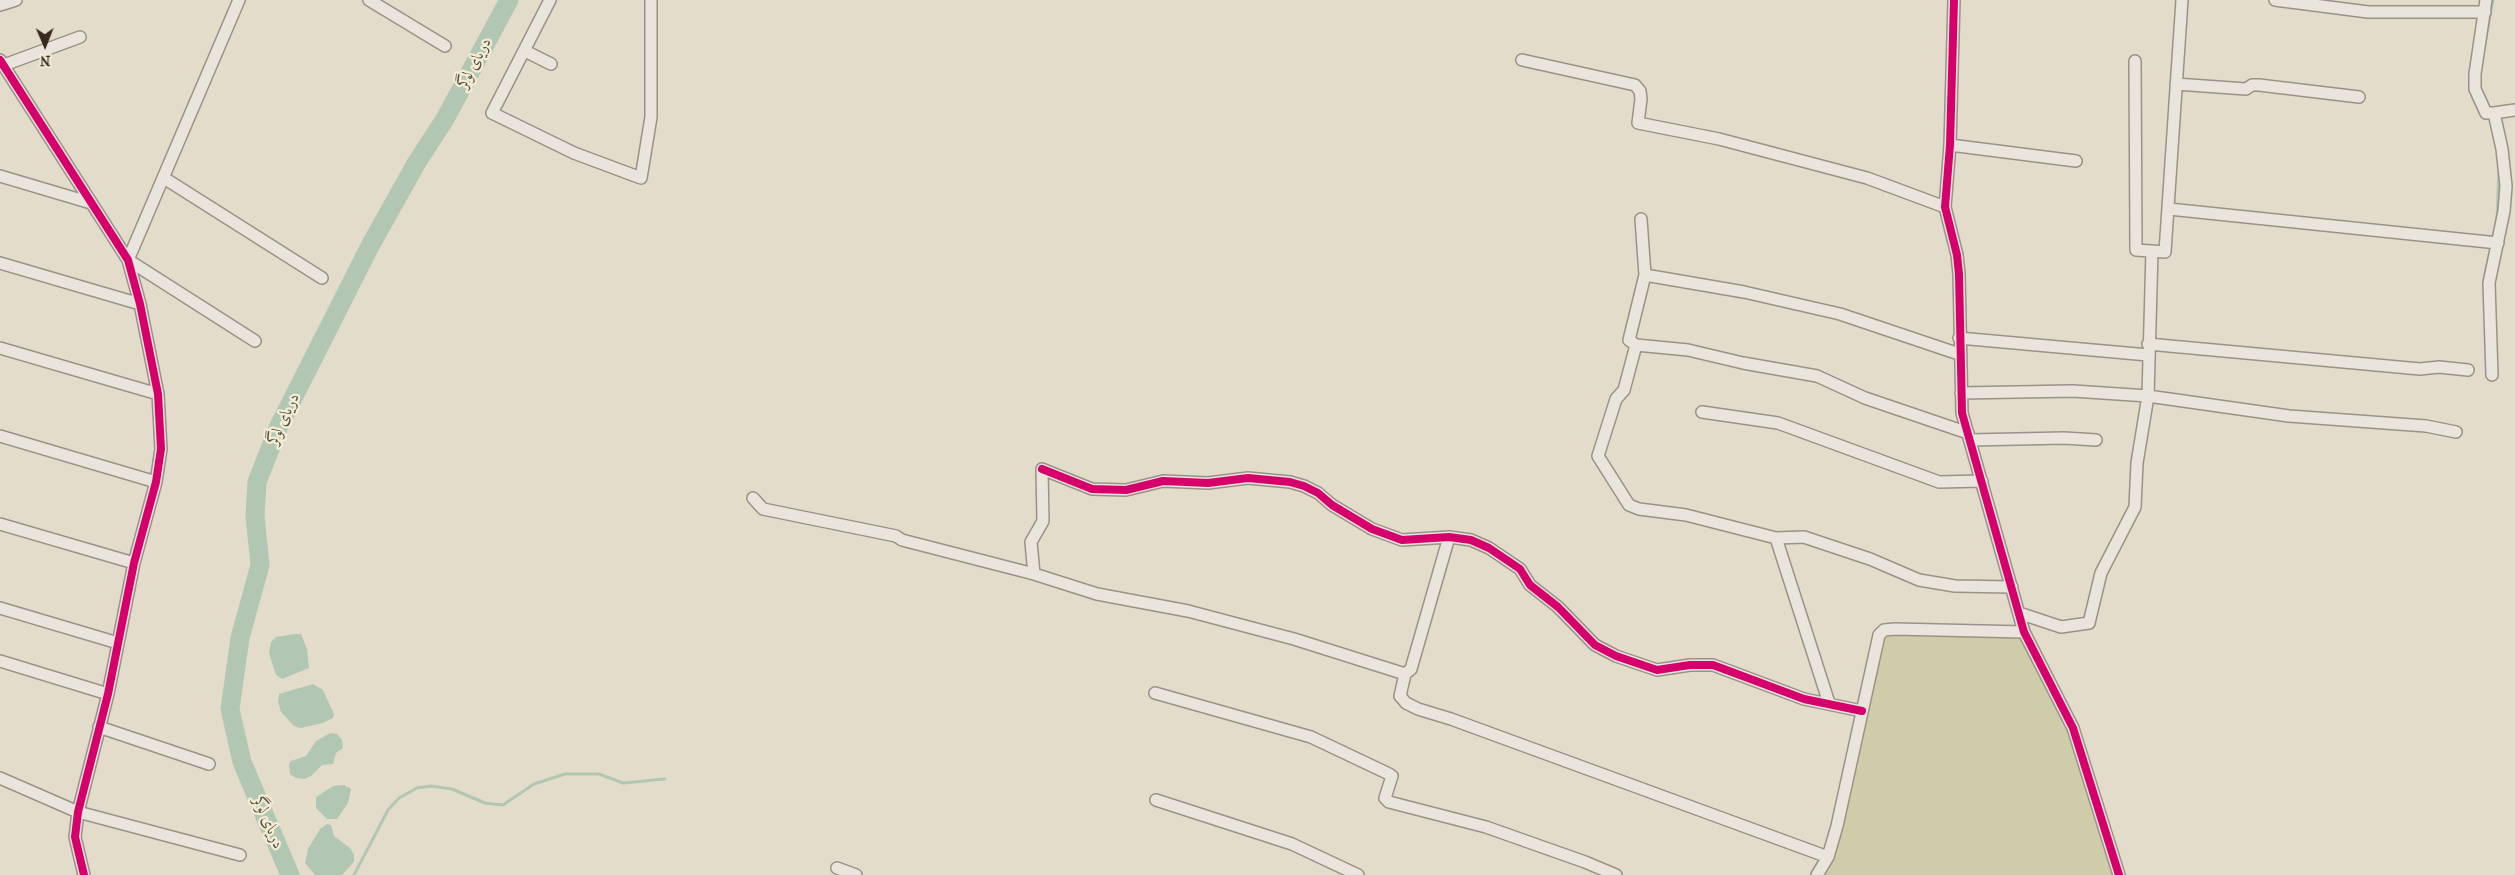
<!DOCTYPE html>
<meta charset="utf-8">
<style>
body{margin:0}
#map{position:relative;width:2515px;height:875px;overflow:hidden;background:#e4dcca;font-family:"IM FELL French Canon",serif}
canvas{display:block}
.north{position:absolute;left:20px;top:20px;width:50px;height:50px;-webkit-text-stroke:4px #f4ecd5;paint-order:stroke;rotate:179deg;font-size:14px;font-weight:700;line-height:20px;text-align:center;color:#38291e}
.north::after{content:'';display:block;margin:auto;width:18px;height:22px;background:#38291e;clip-path:polygon(50% 0,100% 100%,50% 72%,0 100%)}
</style>
<div id="map">
<canvas width="2515" height="875"></canvas>
<div class="north">N</div>
</div>
<script>
const c = document.querySelector('canvas').getContext('2d');
c.lineJoin = 'round';
function fill(path, color) {
  c.fillStyle = color;
  c.fill(path, 'evenodd');
}
function toPath(rows) {
  const path = new Path2D();
  for (const r of rows) {
    path.moveTo(r[0], r[1]);
    for (let i = 2; i < r.length; i += 2) path.lineTo(r[i], r[i + 1]);
  }
  return path;
}
function strokePath(path, color, width, dash) {
  c.strokeStyle = color;
  c.lineWidth = width;
  c.lineCap = dash ? 'butt' : 'round';
  c.setLineDash(dash || []);
  c.stroke(path);
}
function write(font, color, halo, rows, align = 'center') {
  c.font = font + ' "IM FELL French Canon",Amiri,serif';
  c.lineWidth = 4.5;
  c.setLineDash([]);
  c.textBaseline = 'middle';
  c.strokeStyle = halo;
  c.fillStyle = color;
  for (const [text, x, y, turn = 0] of rows) {
    c.save();
    c.translate(x, y);
    c.rotate((+turn || 0) * Math.PI / 180);
    c.textAlign = isNaN(turn) ? turn : align;
    if (halo) c.strokeText(text, 0, 0);
    c.fillText(text, 0, 0);
    c.restore();
  }
}
fill(toPath([
 [1884,630,2024,632,2062,704,2119,875,1817,875,1828,857]
]), '#cfcda9');
fill(toPath([
 [295,634,301,634,307,649,309,668,282,679,276,675,269,653,271,642,276,637],
 [313,684,323,690,334,714,333,718,323,723,301,728,294,726,281,712,278,702,279,694],
 [330,733,337,734,342,740,343,748,336,753,333,764,322,765,311,776,304,779,296,778,290,774,289,764,291,761,306,756,316,741],
 [344,785,351,789,348,803,337,819,327,819,316,808,316,797,333,786],
 [327,824,331,825,334,836,350,848,354,855,354,862,342,875,315,875,305,863,308,849,320,829]
]), '#b1c7b4');
strokePath(toPath([
 [2484,49,2493,0],
 [2497,220,2499,167],
 [2485,274,2489,256],
 [354,875,388,810,399,798,417,788,431,786,452,789,485,803,503,805,534,784,565,774,599,774,623,783,665,779]
]), '#b1c7b4', 3);
strokePath(toPath([
 [290,875,242,762,230,709,240,638,260,565,255,516,257,482,279,426,370,246,417,162,445,119,509,0]
]), '#b1c7b4', 19);
const minor = toPath([
 [239,0,128,260,255,341],
 [369,0,445,46],
 [550,0,492,113,574,153,641,178,651,117,651,0],
 [1954,0,1950,145,1945,207,1957,255,1959,274,1962,413,2024,632,2073,728,2119,875],
 [2275,0,2368,12,2485,12],
 [2486,0,2475,74,2475,89,2486,113,2494,113,2502,149,2506,186,2504,211,2489,283,2492,375],
 [0,5,16,0],
 [525,51,551,64],
 [0,60,128,260,140,304,158,394,161,449,156,482,134,563,108,694,78,812,75,837,84,875],
 [1522,60,1635,85,1640,91,1641,99,1638,123,1719,139,1867,178,1945,207],
 [2135,61,2136,250,2165,252,2182,0],
 [4,65,80,37],
 [2176,84,2246,89,2252,85,2259,85,2359,97],
 [2494,113,2515,110],
 [1950,145,2076,161],
 [0,176,91,203],
 [164,178,322,278],
 [2169,209,2498,243],
 [1641,219,1645,275,1629,340,1636,345,1624,390,1616,399,1598,456,1629,505,1639,509,1686,515,1776,538,1829,703],
 [0,263,140,304],
 [1645,275,1744,292,1840,314,1959,354],
 [1959,338,2148,355],
 [2148,344,2420,369,2439,367,2468,370],
 [1636,345,1688,350,1743,363,1817,376,1865,398,1968,433],
 [0,348,158,394],
 [1961,393,2073,391,2148,396,2289,416,2426,426,2456,432],
 [1702,412,1778,423,1939,482,1982,481],
 [0,436,156,482],
 [1970,440,2064,438,2096,440],
 [1042,469,1092,489,1126,490,1163,481,1208,483,1248,478,1290,482,1304,486,1318,493,1332,505,1372,529,1402,540,1449,537,1471,540,1489,548,1520,569,1530,585,1558,607,1595,645,1616,656,1657,670,1690,665,1713,665,1804,699,1862,711],
 [753,498,763,509,896,536,902,540,1034,574,1097,594,1188,611,1294,639,1405,674],
 [0,524,134,563],
 [1449,537,1411,669,1405,674,1400,696,1406,703,1418,709,1451,719,1828,857],
 [1776,538,1804,537,1870,559,1919,580,1955,586,2012,587],
 [1034,574,1031,542,1043,521,1042,469],
 [0,608,118,643],
 [2019,613,2061,627,2089,623,2101,573,2135,507,2137,463,2148,396,2152,251],
 [0,661,108,694],
 [1155,693,1311,737,1389,774,1392,776,1385,798,1389,802,1486,827,1585,862,1616,875],
 [99,727,209,764],
 [0,778,78,812,240,855],
 [1156,800,1292,844,1358,875],
 [837,868,856,875],
 [1817,875,1828,857,1837,826,1879,635,1884,630,1895,629,2024,632]
]);
strokePath(minor, '#999287', 14);
strokePath(minor, '#e9e5dc', 11);
strokePath(toPath([
 [1954,0,1950,145,1945,207,1957,255,1959,274,1962,413,2024,632,2073,728,2119,875],
 [0,60,128,260,140,304,158,394,161,449,156,482,134,563,108,694,78,812,75,837,84,875],
 [1042,469,1092,489,1126,490,1163,481,1208,483,1248,478,1290,482,1304,486,1318,493,1332,505,1372,529,1402,540,1449,537,1471,540,1489,548,1520,569,1530,585,1558,607,1595,645,1616,656,1657,670,1690,665,1713,665,1804,699,1862,711]
]), '#d6006c', 8);
write('italic 16px', '#514e41', '#f4ecd5', [
 ["دریای لوگر",475,63,-62],
 ["دریای لوگر",284,419,-65],
 ["دریای لوگر",268,823,67]
]);
</script>
